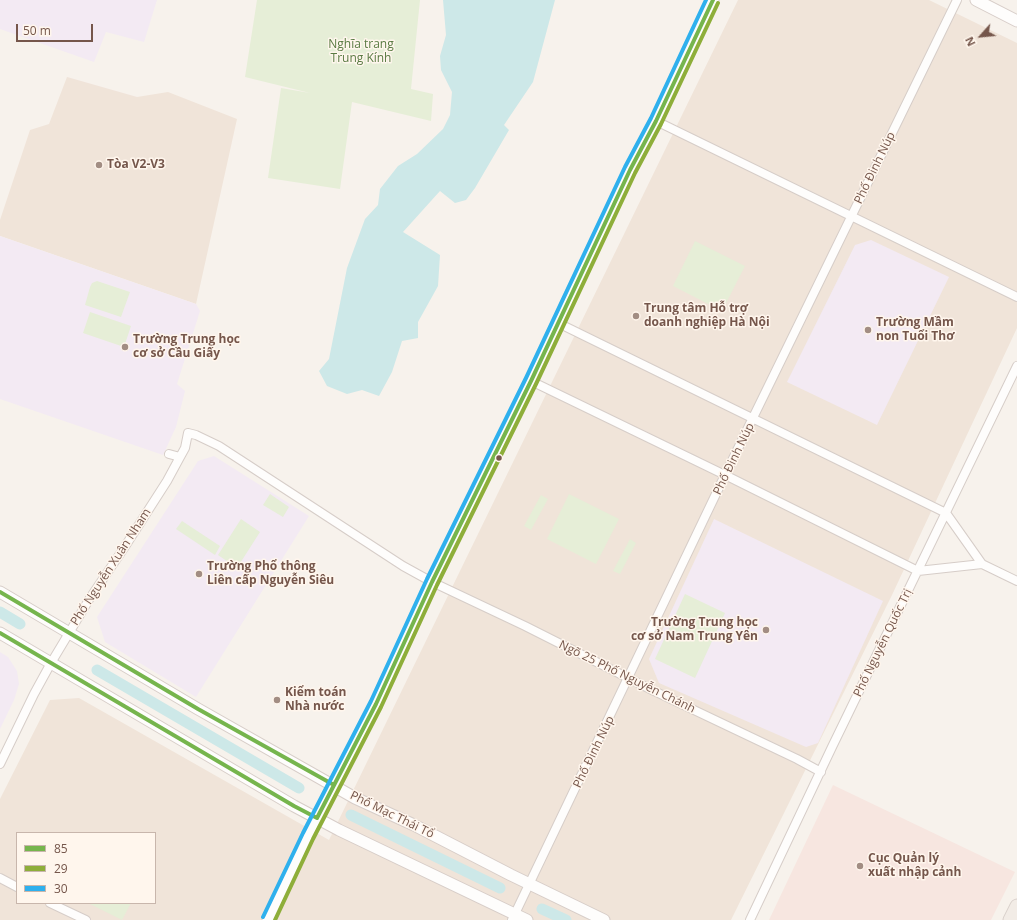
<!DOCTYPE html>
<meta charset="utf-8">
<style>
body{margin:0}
#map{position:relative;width:1017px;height:920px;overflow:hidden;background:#f7f2ec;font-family:"Open Sans",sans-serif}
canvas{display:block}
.legend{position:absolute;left:16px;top:832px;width:140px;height:72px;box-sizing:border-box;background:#fff6ed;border:1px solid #c8b6ac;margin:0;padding:5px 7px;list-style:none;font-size:12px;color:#75564b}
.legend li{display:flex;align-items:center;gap:8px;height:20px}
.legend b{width:20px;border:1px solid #c8b6ac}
.north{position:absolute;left:961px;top:16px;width:40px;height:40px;-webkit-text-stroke:3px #fff6ed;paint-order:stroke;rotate:243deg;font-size:11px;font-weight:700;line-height:16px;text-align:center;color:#75564b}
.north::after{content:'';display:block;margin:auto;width:14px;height:18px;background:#75564b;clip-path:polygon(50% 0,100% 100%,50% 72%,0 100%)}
.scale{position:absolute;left:16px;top:24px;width:77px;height:18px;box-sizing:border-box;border:2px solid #75564b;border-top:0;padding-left:5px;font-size:12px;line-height:14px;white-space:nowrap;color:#75564b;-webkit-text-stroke:3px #fff6ed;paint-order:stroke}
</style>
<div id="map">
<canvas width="1017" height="920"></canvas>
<ul class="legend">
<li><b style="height:5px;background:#76b54d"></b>85</li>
<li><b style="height:5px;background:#8eae3a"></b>29</li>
<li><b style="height:5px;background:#2fb0ed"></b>30</li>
</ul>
<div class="north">N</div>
<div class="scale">50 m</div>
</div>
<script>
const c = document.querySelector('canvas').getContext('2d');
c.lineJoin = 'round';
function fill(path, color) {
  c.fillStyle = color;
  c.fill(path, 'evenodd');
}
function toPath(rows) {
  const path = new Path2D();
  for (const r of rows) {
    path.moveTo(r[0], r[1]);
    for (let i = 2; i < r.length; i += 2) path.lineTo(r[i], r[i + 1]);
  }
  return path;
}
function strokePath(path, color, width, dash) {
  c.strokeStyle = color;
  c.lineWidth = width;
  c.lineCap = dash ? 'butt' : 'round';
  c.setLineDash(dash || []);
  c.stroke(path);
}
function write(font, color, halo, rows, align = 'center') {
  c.font = font + ' "Open Sans",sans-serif';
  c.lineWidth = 3;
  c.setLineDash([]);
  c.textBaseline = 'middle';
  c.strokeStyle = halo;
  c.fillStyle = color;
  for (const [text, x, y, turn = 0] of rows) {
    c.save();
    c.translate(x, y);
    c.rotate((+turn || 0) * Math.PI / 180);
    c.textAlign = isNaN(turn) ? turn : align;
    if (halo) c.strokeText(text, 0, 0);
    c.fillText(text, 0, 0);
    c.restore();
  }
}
fill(toPath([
 [738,0,929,0,1017,43,1017,328,892,595,731,920,0,920,0,799,50,700,79,698,329,840],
 [17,833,155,833,155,903,17,903],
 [67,77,137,97,168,92,237,119,196,304,0,236,0,220,30,130,49,124]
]), '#f0e4d9');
fill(toPath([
 [833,785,1015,872,991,920,769,920]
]), '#f7e6e0');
fill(toPath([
 [0,0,157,0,144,42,106,32,94,62,0,29],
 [0,236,196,304,200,311,177,384,185,391,176,427,163,455,0,399],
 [871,240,949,277,877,425,787,382,855,245],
 [214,456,309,516,196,697,105,642,97,617,198,461],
 [714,519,883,601,818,743,806,747,659,683,649,659],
 [0,652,8,657,17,671,19,684,14,700,0,729]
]), '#f3eaf3');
fill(toPath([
 [257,0,420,0,411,89,433,94,431,121,352,102,340,189,268,178,281,88,310,93,245,77],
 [695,241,745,266,722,311,673,286],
 [97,281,130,292,121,317,85,305,90,287,92,283],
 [90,312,131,326,124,347,83,333],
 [270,494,289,507,283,517,263,505],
 [569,494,619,519,596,564,547,539],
 [541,495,548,499,531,530,524,526],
 [241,519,260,532,237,568,218,555],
 [182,521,220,546,215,555,176,529],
 [630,539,636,543,620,574,613,571],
 [685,594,725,613,695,678,655,659],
 [88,903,131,903,122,920]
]), '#e6eed7');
fill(toPath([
 [443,0,555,0,533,82,504,125,509,130,475,188,466,200,455,203,440,191,403,232,440,255,438,286,418,322,418,338,402,341,392,372,379,396,362,390,347,394,327,386,319,371,329,359,347,268,365,219,378,205,380,189,398,166,417,154,443,129,450,115,452,92,441,70,440,56,446,35]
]), '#cde8e8');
strokePath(toPath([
 [0,612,20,624],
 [97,670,299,788],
 [351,815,500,888],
 [542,909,566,920]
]), '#cde8e8', 11);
const street = toPath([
 [656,121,1017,297],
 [558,323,946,513,982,564,1017,581],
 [531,381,725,475,918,571,982,564],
 [169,454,180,457],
 [0,764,34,694,51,663,90,598,124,548,167,481,180,457,185,448,188,433,196,435,219,446,403,566,432,582,525,626,654,691,797,759,821,772],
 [0,878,17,887],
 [50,903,86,920],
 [512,920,725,475,957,0],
 [750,920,832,747,1017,366]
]);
const secondary = toPath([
 [976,0,1017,21],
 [0,592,198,709,355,798,414,825,511,875,604,920],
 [0,633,294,806,339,830,527,920],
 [268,920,308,836,376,704,432,582,531,381,569,298,630,170,656,121,713,0]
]);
const primary = toPath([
 [1010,920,1017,906]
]);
strokePath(street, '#d6cdc8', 10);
strokePath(secondary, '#d7cdc8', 13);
strokePath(primary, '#d8cfca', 15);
strokePath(street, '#fefdfc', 8);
strokePath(secondary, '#fefdfc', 11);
strokePath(primary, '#f2ece6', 13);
strokePath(toPath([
 [0,592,198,709,334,785],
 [0,633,294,806,317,818,376,704,432,582,531,381,630,170,656,121,713,0]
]), '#76b54d', 4);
strokePath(toPath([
 [275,920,313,839,381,707,437,585,536,384,635,173,661,124,718,3]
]), '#8eae3a', 4);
strokePath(toPath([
 [263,917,303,833,371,701,427,579,526,378,625,167,651,118,706,0]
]), '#2fb0ed', 4);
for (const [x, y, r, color] of [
 [99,165,4,"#a28d83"],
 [636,316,4,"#a28d83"],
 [868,330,4,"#a28d83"],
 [125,347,4,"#a28d83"],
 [499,458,3.5,"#75564b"],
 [199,574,4,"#a28d83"],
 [766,630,4,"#a28d83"],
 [277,700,4,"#a28d83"],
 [860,866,4,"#a28d83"]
]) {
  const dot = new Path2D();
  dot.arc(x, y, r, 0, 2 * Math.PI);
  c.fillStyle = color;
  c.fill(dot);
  strokePath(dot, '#fff6ed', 1.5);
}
write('12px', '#5a7b43', '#fff6ed', [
 ["Nghĩa trang",361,45],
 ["Trung Kính",361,59]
]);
write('bold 12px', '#75564b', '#fff6ed', [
 ["Tòa V2-V3",107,165],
 ["Trung tâm Hỗ trợ",644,309],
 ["doanh nghiệp Hà Nội",644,323],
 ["Trường Mầm",876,323],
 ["non Tuổi Thơ",876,337],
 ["Trường Trung học",133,340],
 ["cơ sở Cầu Giấy",133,354],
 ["Trường Phổ thông",207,567],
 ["Liên cấp Nguyễn Siêu",207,581],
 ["Trường Trung học",758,623,"right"],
 ["cơ sở Nam Trung Yên",758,637,"right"],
 ["Kiểm toán",285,693],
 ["Nhà nước",285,707],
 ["Cục Quản lý",868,859],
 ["xuất nhập cảnh",868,873]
], 'left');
write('12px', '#75564b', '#fff6ed', [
 ["Phố Đinh Núp",875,168,-64],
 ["Phố Đinh Núp",734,459,-64],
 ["Phố Nguyễn Xuân Nham",111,567,-57],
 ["Phố Nguyễn Quốc Trị",883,643,-64],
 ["Ngõ 25 Phố Nguyễn Chánh",627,677,26],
 ["Phố Đinh Núp",594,752,-64],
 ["Phố Mạc Thái Tổ",392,815,26]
]);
</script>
